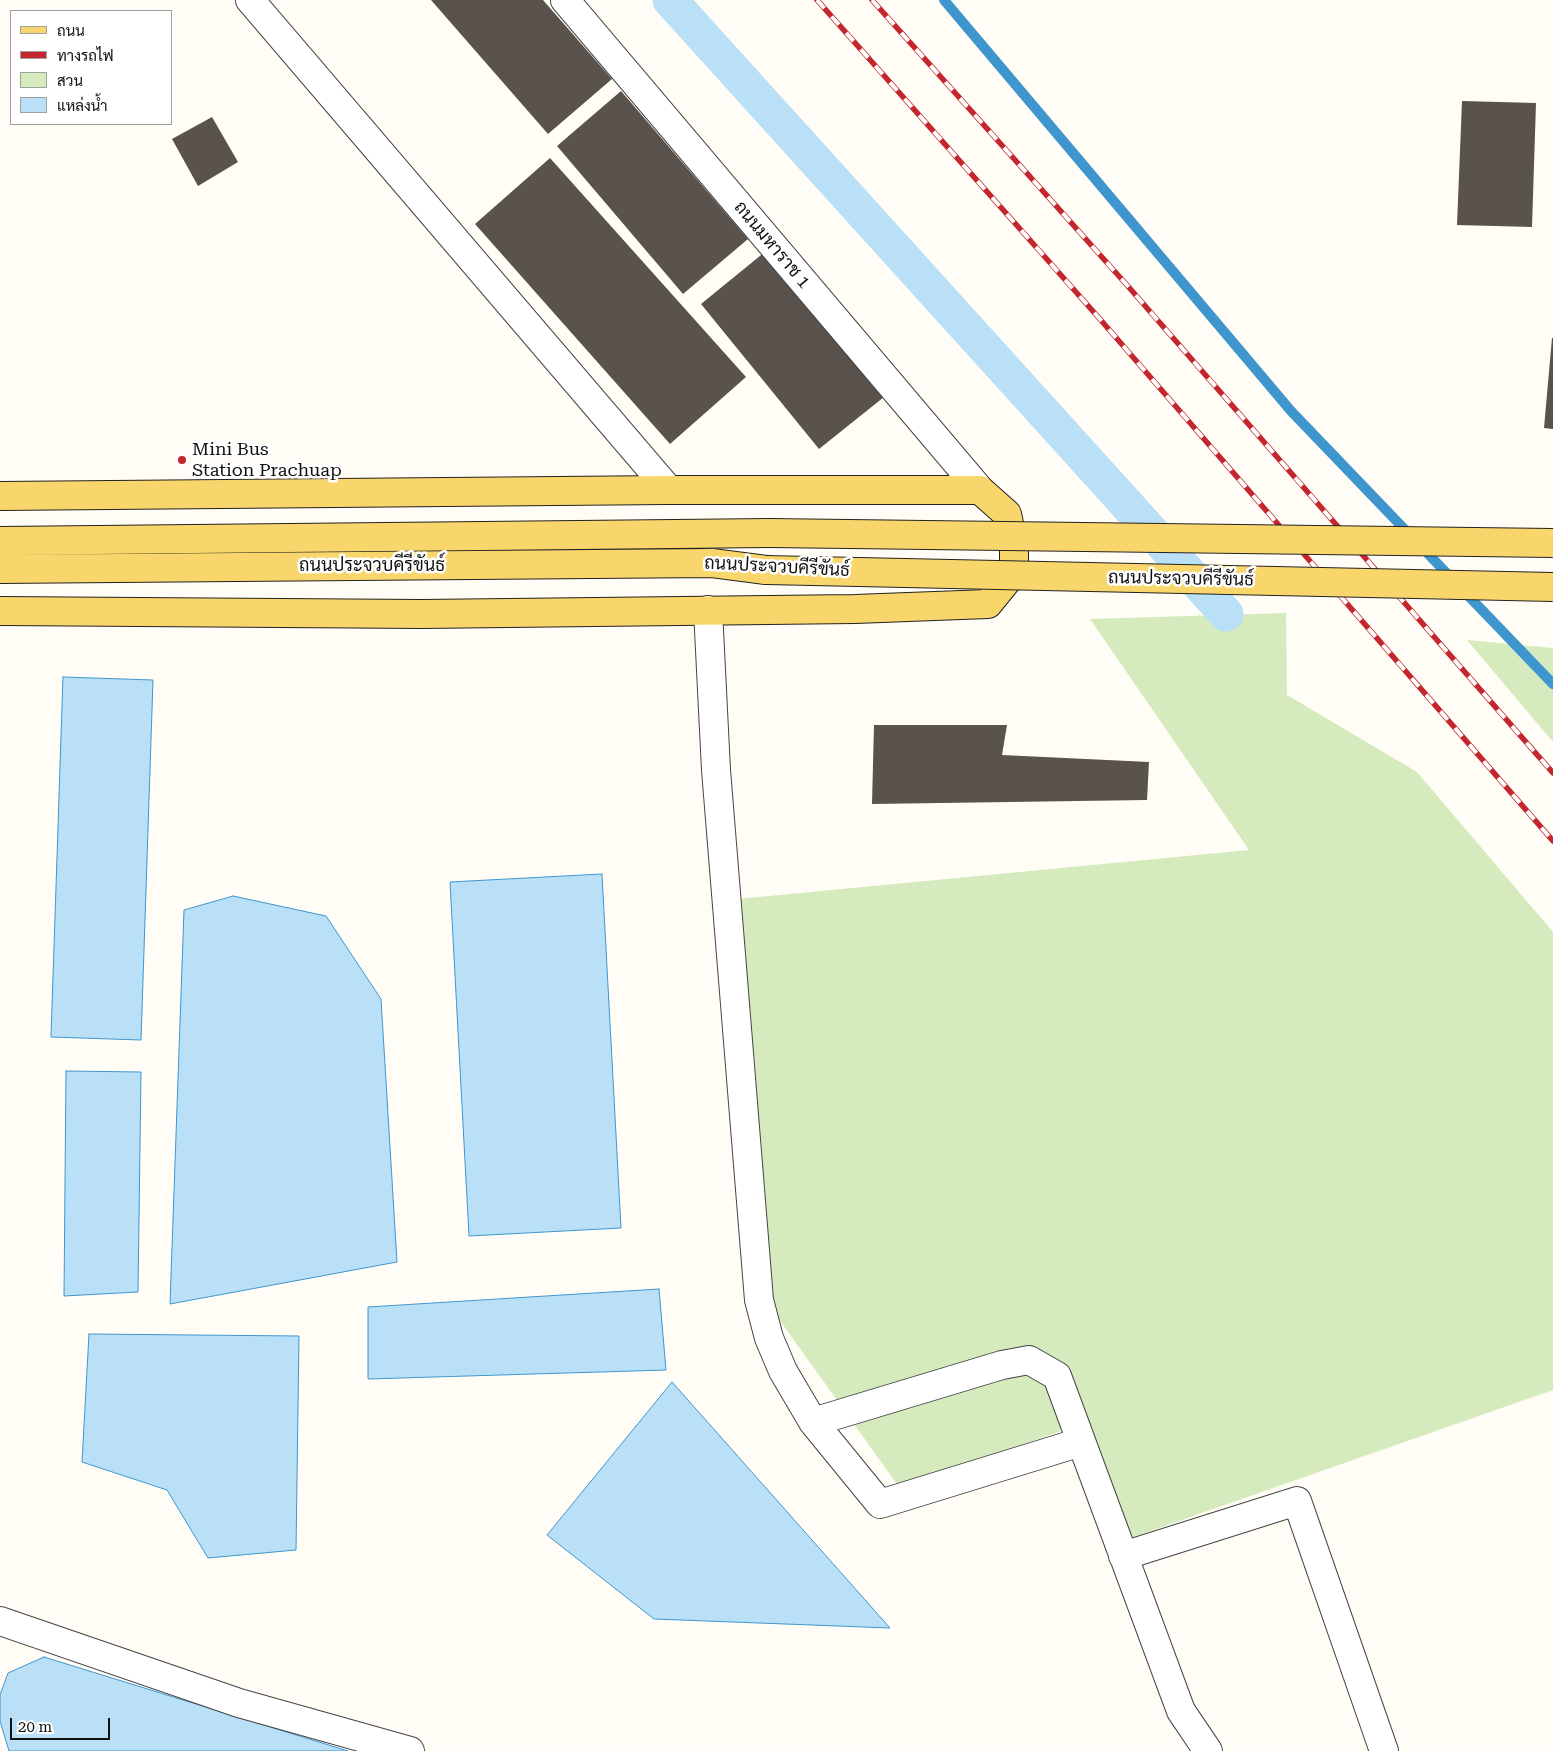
<!DOCTYPE html>
<meta charset="utf-8">
<style>
body{margin:0}
#map{position:relative;width:1553px;height:1751px;overflow:hidden;background:#fffdf5;font-family:"Roboto Serif",Sarabun,serif}
canvas{display:block}
.legend{position:absolute;left:10px;top:10px;width:162px;height:115px;box-sizing:border-box;background:#fff;border:1px solid #a0a0a0;margin:0;padding:6px 9px;list-style:none;font-size:15px;color:#111}
.legend li{display:flex;align-items:center;gap:10px;height:25px}
.legend b{width:25px;border:1px solid #a0a0a0}
.scale{position:absolute;left:10px;top:1718px;width:100px;height:22px;box-sizing:border-box;border:2px solid #111;border-top:0;padding-left:6px;font-size:15px;line-height:18px;white-space:nowrap;color:#111;-webkit-text-stroke:4px #fff;paint-order:stroke}
</style>
<div id="map">
<canvas width="1553" height="1751"></canvas>
<ul class="legend">
<li><b style="height:6px;background:#f9d66b"></b>ถนน</li>
<li><b style="height:6px;background:#c4262e"></b>ทางรถไฟ</li>
<li><b style="height:14px;background:#d5ebbd"></b>สวน</li>
<li><b style="height:14px;background:#b9e0f7"></b>แหล่งน้ำ</li>
</ul>
<div class="scale">20 m</div>
</div>
<script>
const c = document.querySelector('canvas').getContext('2d');
c.lineJoin = 'round';
function fill(path, color) {
  c.fillStyle = color;
  c.fill(path, 'evenodd');
}
function toPath(rows) {
  const path = new Path2D();
  for (const r of rows) {
    path.moveTo(r[0], r[1]);
    for (let i = 2; i < r.length; i += 2) path.lineTo(r[i], r[i + 1]);
  }
  return path;
}
function strokePath(path, color, width, dash) {
  c.strokeStyle = color;
  c.lineWidth = width;
  c.lineCap = dash ? 'butt' : 'round';
  c.setLineDash(dash || []);
  c.stroke(path);
}
function write(font, color, halo, rows, align = 'center') {
  c.font = font + ' "Roboto Serif",Sarabun,serif';
  c.lineWidth = 5;
  c.setLineDash([]);
  c.textBaseline = 'middle';
  c.strokeStyle = halo;
  c.fillStyle = color;
  for (const [text, x, y, turn = 0] of rows) {
    c.save();
    c.translate(x, y);
    c.rotate((+turn || 0) * Math.PI / 180);
    c.textAlign = isNaN(turn) ? turn : align;
    if (halo) c.strokeText(text, 0, 0);
    c.fillText(text, 0, 0);
    c.restore();
  }
}
fill(toPath([
 [1286,613,1287,695,1417,772,1553,932,1553,1390,1119,1542,1070,1428,899,1487,771,1308,727,900,1249,850,1090,619],
 [1467,640,1553,648,1553,742]
]), '#d5ebbd');
const water = toPath([
 [63,677,153,680,141,1040,51,1037,63,677],
 [602,874,621,1228,469,1236,450,882,602,874],
 [233,896,326,916,381,999,397,1262,170,1304,184,910,233,896],
 [66,1071,141,1072,138,1292,64,1296,66,1071],
 [659,1289,666,1370,368,1379,368,1307,659,1289],
 [89,1334,299,1336,296,1550,208,1558,167,1490,82,1462,89,1334],
 [672,1382,890,1628,654,1619,547,1535,672,1382],
 [44,1657,348,1751,9,1751,0,1721,0,1695,8,1673,44,1657]
]);
fill(water, '#b9e0f7');
strokePath(water, '#3f96cf', 1);
strokePath(toPath([
 [944,0,1291,411,1553,684]
]), '#3f96cf', 10);
strokePath(toPath([
 [670,0,1226,614]
]), '#b9e0f7', 35);
fill(toPath([
 [431,0,543,0,612,79,548,134],
 [621,91,748,239,683,294,557,146],
 [1462,101,1536,103,1532,227,1457,225],
 [212,117,238,162,198,186,172,139],
 [550,158,746,377,670,444,475,224],
 [766,251,884,397,819,449,701,304],
 [1552,338,1553,338,1553,429,1544,428],
 [874,725,1007,725,1002,755,1149,762,1147,800,872,804]
]), '#5a524d');
const minor = toPath([
 [250,0,669,490],
 [565,0,980,490],
 [708,610,716,770,759,1300,769,1338,783,1371,813,1422,880,1504,1081,1442],
 [813,1422,1002,1365,1029,1360,1057,1376,1181,1711,1208,1751],
 [1123,1556,1297,1501,1384,1751],
 [0,1621,239,1703,410,1751]
]);
const major = toPath([
 [0,496,669,490,980,490,1007,514,1014,547,1014,572,988,604,855,609,421,614,0,611],
 [0,541,770,533],
 [0,569,712,563,766,570]
]);
strokePath(minor, '#444', 30);
strokePath(major, '#222', 30);
strokePath(minor, '#fff', 28);
strokePath(major, '#f9d66b', 28);
const rail = toPath([
 [817,0,1099,318,1553,841],
 [872,0,1126,284,1553,773]
]);
strokePath(rail, '#c4262e', 5.5);
strokePath(rail, '#fff', 4, [11]);
const majorBridge = toPath([
 [770,533,1553,543],
 [766,570,1553,587]
]);
strokePath(majorBridge, '#222', 30, []);
strokePath(majorBridge, '#f9d66b', 28);
for (const [x, y, r, color] of [
 [182,460,5,"#c4262e"]
]) {
  const dot = new Path2D();
  dot.arc(x, y, r, 0, 2 * Math.PI);
  c.fillStyle = color;
  c.fill(dot);
  strokePath(dot, '#fff', 2);
}
write('18px', '#111', '#fff', [
 ["ถนนมหาราช 1",772,245,50],
 ["ถนนประจวบคีรีขันธ์",372,566],
 ["ถนนประจวบคีรีขันธ์",777,567,3],
 ["ถนนประจวบคีรีขันธ์",1181,579,1]
]);
write('18px', '#111', '#fff', [
 ["Mini Bus",192,450],
 ["Station Prachuap",192,471]
], 'left');
</script>
